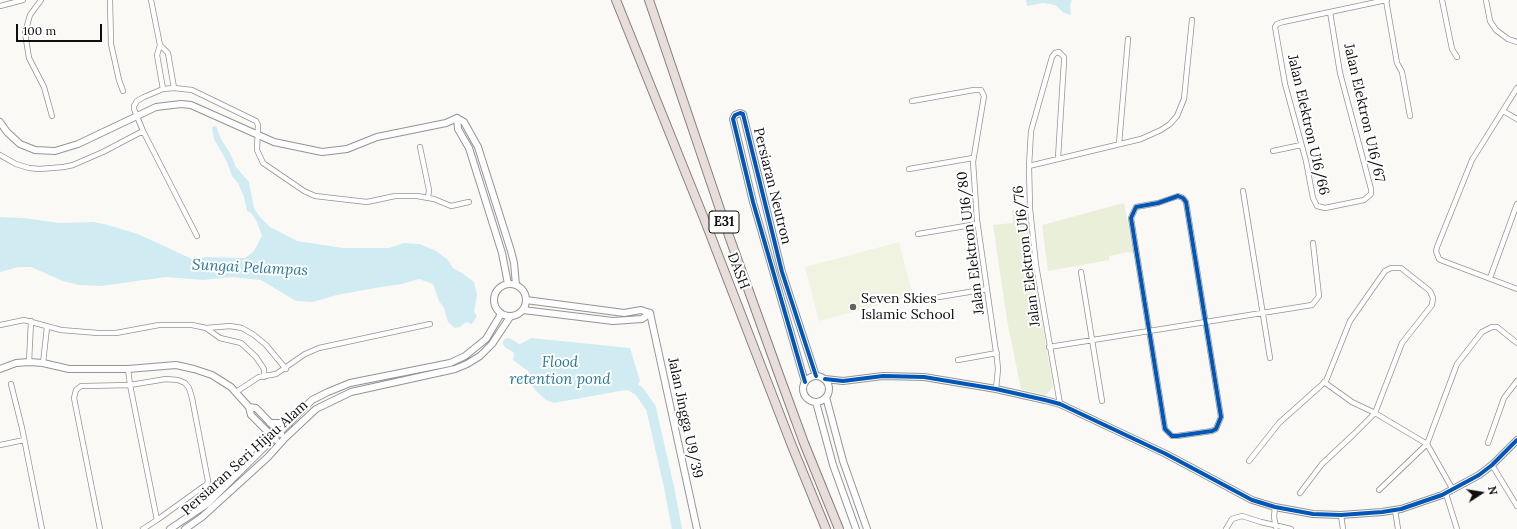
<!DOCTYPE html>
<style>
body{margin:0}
#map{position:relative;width:1517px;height:529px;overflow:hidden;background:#fbf9f6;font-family:Lora,serif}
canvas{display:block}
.north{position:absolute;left:1461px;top:473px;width:40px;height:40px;-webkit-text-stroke:3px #fff;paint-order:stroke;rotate:78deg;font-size:11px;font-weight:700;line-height:16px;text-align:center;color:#0f0f0f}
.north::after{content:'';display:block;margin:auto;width:14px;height:18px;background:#0f0f0f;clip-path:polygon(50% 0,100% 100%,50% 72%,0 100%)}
.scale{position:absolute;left:16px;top:24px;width:86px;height:18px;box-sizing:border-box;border:2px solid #0f0f0f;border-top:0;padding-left:5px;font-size:12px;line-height:14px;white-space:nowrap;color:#0f0f0f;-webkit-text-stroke:3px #fff;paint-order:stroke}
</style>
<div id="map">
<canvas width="1517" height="529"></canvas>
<div class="north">N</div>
<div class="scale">100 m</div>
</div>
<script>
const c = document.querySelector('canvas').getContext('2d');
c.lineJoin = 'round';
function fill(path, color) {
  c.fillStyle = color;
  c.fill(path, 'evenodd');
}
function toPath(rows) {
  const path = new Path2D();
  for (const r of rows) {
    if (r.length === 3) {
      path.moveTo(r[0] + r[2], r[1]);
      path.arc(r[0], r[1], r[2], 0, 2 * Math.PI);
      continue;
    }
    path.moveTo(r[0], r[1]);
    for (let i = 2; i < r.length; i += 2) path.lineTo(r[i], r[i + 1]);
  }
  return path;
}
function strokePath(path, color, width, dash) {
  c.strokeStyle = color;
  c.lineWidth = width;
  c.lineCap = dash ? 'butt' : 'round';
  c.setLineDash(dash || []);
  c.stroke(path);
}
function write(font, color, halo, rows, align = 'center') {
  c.font = font + ' Lora,serif';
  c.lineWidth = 4;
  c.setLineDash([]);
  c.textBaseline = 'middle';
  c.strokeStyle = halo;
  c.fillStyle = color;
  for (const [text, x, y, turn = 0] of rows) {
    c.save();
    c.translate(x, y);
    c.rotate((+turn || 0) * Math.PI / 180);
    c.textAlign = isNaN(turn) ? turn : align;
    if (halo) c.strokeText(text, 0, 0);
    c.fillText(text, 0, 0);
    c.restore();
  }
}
fill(toPath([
 [1124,203,1134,253,1128,252,1109,256,1109,260,1048,271,1042,225],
 [1012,210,1026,213,1031,257,1053,386,1049,392,1045,395,1021,389,1007,320,993,225,1013,223]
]), '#e9efd8');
fill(toPath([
 [899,242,913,296,819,321,805,267]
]), '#f1f3e1');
fill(toPath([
 [1026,0,1072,0,1070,6,1071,15,1064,13,1055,5,1043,3,1027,6],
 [216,126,221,139,231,155,236,167,249,182,254,208,260,217,270,227,297,241,343,248,389,248,404,243,420,244,436,251,448,260,453,268,462,273,474,282,477,295,474,312,477,316,472,324,466,322,460,327,455,328,448,322,444,308,439,301,433,284,419,279,402,284,381,287,337,295,313,302,296,301,261,280,231,277,203,280,166,277,101,286,79,285,63,281,31,267,18,267,0,272,0,217,24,218,59,223,93,222,104,224,138,234,194,260,206,257,245,258,254,251,262,236,257,222,251,213,247,211,244,197,238,183,232,176,227,162,214,139,212,127],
 [531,338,630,348,640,381,636,388,554,403,546,400,535,390,531,384,528,371,513,360,514,354,520,344]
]), '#d0ecf2');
strokePath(toPath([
 [508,343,528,356],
 [622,384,631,386,639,391,651,408,669,487,677,529]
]), '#d0ecf2', 10);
const minor = toPath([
 [41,0,30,15,25,33,29,58,44,87,52,116],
 [110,0,111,44,119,80,123,91],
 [151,0,160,45,157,55,163,89],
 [1386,0,1397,63,1402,72,1410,116],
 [1442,0,1452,49,1457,57],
 [1486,0,1490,21,1496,30,1508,39,1517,42],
 [0,6,23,0],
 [1330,12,1340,73,1371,189,1371,194,1364,200,1325,208,1317,206,1313,198,1306,161,1285,84,1275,27,1277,24,1283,22,1330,12,1386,0,1387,0],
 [160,45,168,53,174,88],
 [1517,88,1472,160,1437,247,1436,251,1439,259,1443,261,1517,289],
 [912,101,974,90,981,90,984,96,973,162,977,220,997,359,998,369,996,389],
 [1503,111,1517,119],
 [1119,144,1128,39],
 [420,147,429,190,428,198],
 [1273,151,1301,145],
 [0,155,16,164,29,168,39,169,64,167,73,165,103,152,143,131],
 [1058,158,1064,61,1064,57,1059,52,1055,53,1052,57,1031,131,1029,166,1030,209,1036,265,1060,404],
 [1029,166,1141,139,1161,130,1170,124,1177,116,1184,99,1192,20],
 [909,169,973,158],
 [1243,191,1270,358],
 [1178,196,1183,198,1186,202,1221,417,1216,429,1212,431,1177,436,1172,436,1165,429,1131,218,1136,207,1158,203,1178,196],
 [918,234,977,224],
 [197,236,143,131,134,109,134,106,137,101,144,97,163,89,174,88,192,90,256,121,258,125,257,150,263,163,304,191,315,196,367,202,395,196,417,196,434,199,451,206,469,202],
 [1081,272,1102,401],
 [1490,278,1517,204],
 [939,297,987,289],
 [0,325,24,320,61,330,98,333,116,333,159,325,192,325,206,328,220,338,241,343,256,357,264,369,264,377],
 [206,328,230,326,242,328,254,335,266,345,286,369],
 [1049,347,1312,305,1319,296,1313,243],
 [958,360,997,353],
 [29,362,31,321],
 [43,363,47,327],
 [128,369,130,385,157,520],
 [1324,382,1352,402,1375,413,1427,444,1453,490],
 [11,384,22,428,42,529],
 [236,392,259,377,276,374,305,354,319,348,430,324],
 [1488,443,1504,398,1517,381],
 [0,445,24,440],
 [1249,461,1279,423,1326,381,1350,321,1385,271,1391,268,1401,268,1430,291,1433,298,1432,305,1402,343,1375,413,1354,434,1322,464,1300,493],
 [1492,465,1517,506],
 [1379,490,1427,444,1457,364,1482,332,1492,327,1497,327,1517,343],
 [1446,494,1457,529],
 [1275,507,1274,517,1276,527],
 [1395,510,1398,529],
 [1341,515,1343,529],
 [100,529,74,398,76,390,81,386,85,386,130,385,166,379,178,380,185,383,189,388,192,398,208,481,207,484,157,520,143,529],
 [1226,529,1232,519,1242,516,1261,522,1291,529]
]);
const tertiary = toPath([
 [457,118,464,122,478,147,511,251,514,263,516,285],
 [457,118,458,129,469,148,502,253,508,284],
 [0,122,7,132,20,144,35,150,55,151,78,144,156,107,181,104,191,105,274,142,322,152,347,149,377,137,446,123,457,118],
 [510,300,16],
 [526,300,624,313,641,310,650,313],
 [523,310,613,321,642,319,650,313],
 [650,313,697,529],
 [0,369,16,363,29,362,43,363,69,369,128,369,176,365,194,369,212,375,231,387,249,407,251,415,276,440],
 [816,389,13],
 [825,379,843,381,883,376,924,377,996,389,1045,400,1060,404,1166,454,1252,500,1275,507,1313,514,1341,515,1382,512,1401,509,1442,495,1479,475,1492,465,1517,440],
 [805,382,753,202,733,119,735,115,740,113,743,114,782,272,816,376],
 [826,397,843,461,867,529],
 [816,402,833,465,856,529],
 [249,407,256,408,281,434],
 [270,423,289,423],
 [170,529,207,504,312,400,328,392,350,383,450,363,465,356,486,339,501,314],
 [185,529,202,517,268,457,285,438,316,409,351,392,455,369,467,364,480,356,492,344,510,317]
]);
const motorway = toPath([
 [616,0,705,221,792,446,826,529],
 [649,0,729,236,778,372,804,443,839,529]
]);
strokePath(minor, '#959493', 6);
strokePath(tertiary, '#959493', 8);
strokePath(motorway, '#838280', 10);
strokePath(minor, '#fefefe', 4.5);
strokePath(tertiary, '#fefefe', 6);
strokePath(motorway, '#e8ddd8', 8);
strokePath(toPath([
 [1178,196,1183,198,1186,202,1221,417,1216,429,1212,431,1177,436,1172,436,1165,429,1131,218,1136,207,1158,203,1178,196],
 [825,379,843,381,883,376,924,377,996,389,1045,400,1060,404,1166,454,1252,500,1275,507,1313,514,1341,515,1382,512,1401,509,1442,495,1479,475,1492,465,1517,440],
 [805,382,753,202,733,119,735,115,740,113,743,114,782,272,816,376]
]), '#0057b8', 4);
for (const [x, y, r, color] of [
 [853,307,4,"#626160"]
]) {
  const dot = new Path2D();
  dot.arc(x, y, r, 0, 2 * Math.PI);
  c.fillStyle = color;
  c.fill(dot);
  strokePath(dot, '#fff', 1.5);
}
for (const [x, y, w] of [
 [724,222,30]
]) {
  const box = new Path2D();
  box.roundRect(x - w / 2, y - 11, w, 22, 3);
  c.fillStyle = '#fff';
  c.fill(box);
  strokePath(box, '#0f0f0f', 1);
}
write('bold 13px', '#0f0f0f', null, [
 ["E31",724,222]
]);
write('14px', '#0f0f0f', '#fff', [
 ["Jalan Elektron U16/67",1364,113,77],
 ["Jalan Elektron U16/66",1308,125,77],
 ["Persiaran Neutron",772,186,76],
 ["Jalan Elektron U16/80",971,243,-97],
 ["Jalan Elektron U16/76",1027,256,-97],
 ["DASH",738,271,69],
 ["Jalan Jingga U9/39",685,418,78],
 ["Persiaran Seri Hijau Alam",245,458,-42]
]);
write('14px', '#0f0f0f', '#fff', [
 ["Seven Skies",861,299],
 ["Islamic School",861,315]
], 'left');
write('italic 15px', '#257a95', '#fff', [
 ["Sungai Pelampas",250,268,3],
 ["Flood",560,363],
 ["retention pond",560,380]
]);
</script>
